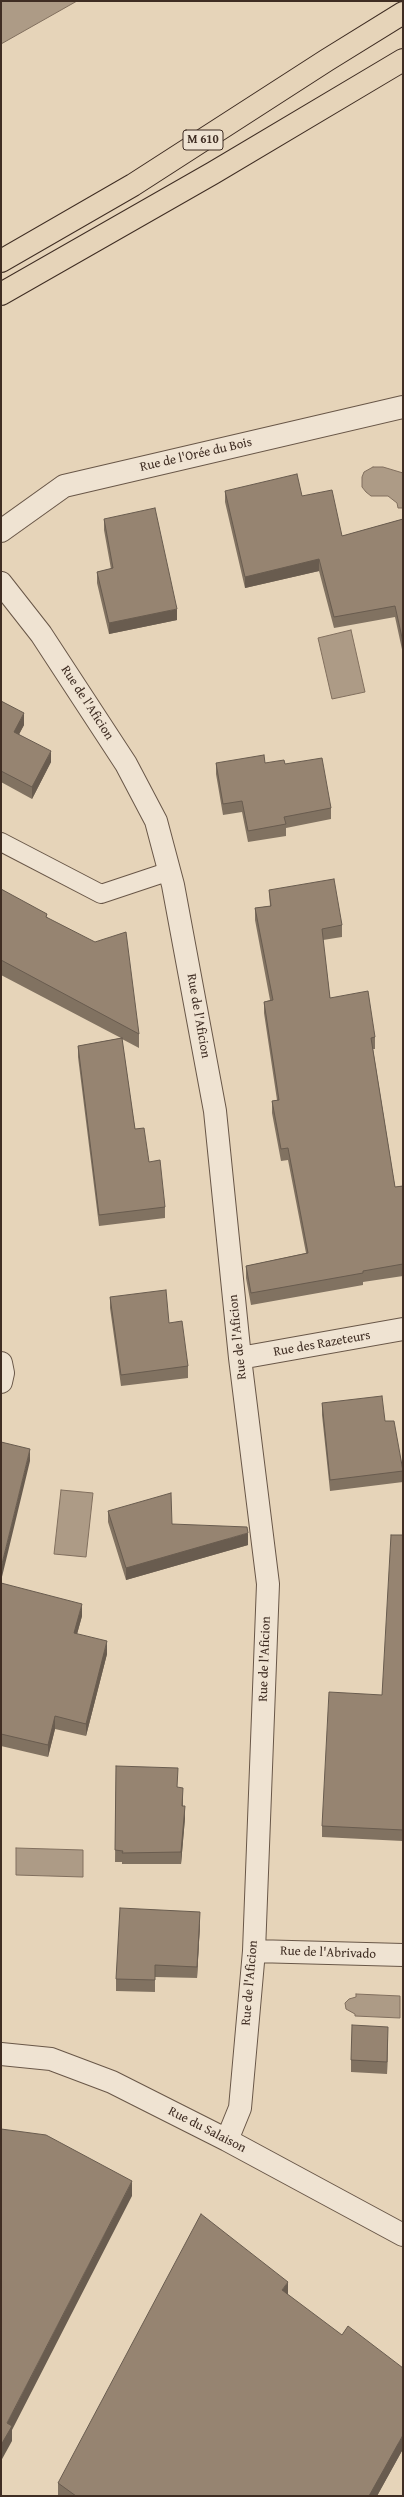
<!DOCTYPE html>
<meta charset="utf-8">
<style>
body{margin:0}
#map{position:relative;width:404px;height:2497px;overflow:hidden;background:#e6d4b9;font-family:"Gentium Book Plus",serif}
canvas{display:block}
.frame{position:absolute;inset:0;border:2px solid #3f2d23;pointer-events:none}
</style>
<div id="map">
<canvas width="404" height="2497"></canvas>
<div class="frame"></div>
</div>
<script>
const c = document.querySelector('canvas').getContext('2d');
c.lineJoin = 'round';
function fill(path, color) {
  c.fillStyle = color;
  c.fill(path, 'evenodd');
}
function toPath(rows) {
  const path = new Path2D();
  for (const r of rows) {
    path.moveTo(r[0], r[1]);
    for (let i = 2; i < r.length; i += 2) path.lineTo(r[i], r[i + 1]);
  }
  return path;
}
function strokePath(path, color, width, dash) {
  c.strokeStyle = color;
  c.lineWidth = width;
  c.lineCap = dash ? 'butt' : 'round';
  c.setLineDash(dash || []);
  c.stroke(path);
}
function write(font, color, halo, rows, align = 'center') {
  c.font = font + ' "Gentium Book Plus",serif';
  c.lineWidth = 3;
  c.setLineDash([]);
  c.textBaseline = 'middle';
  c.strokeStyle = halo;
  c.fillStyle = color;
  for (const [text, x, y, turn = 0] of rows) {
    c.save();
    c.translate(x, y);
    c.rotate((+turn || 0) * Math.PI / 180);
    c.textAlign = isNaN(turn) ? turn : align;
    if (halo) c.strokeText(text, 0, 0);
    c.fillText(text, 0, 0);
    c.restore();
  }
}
const water = toPath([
 [1,1,77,1,1,44,1,1],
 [373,467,383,467,403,473,403,508,398,508,397,503,388,496,371,496,366,492,362,487,362,477,364,472,373,467],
 [351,630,365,692,332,699,318,638,351,630],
 [61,1490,93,1493,86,1557,54,1554,61,1490],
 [16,1848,83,1850,83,1877,16,1875,16,1848],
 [356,1994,400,1996,400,2018,355,2016,355,2014,346,2009,345,2003,349,1999,356,1997,356,1994]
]);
fill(water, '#ad9b86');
strokePath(water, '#816f5e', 1);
const lane = toPath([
 [1,842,101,894,170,871]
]);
const street = toPath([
 [1,531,64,486,403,407],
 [1,583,41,634,126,764,156,821,173,885,215,1111,240,1358,268,1584,254,1951,240,2108,227,2140],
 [240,1358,403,1329],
 [1,1363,3,1373,1,1382],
 [254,1951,403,1955],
 [1,2054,51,2059,112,2082,227,2140,403,2235]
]);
const primary = toPath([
 [1,261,133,185,327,60,403,13],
 [1,294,213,173,403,60]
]);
strokePath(lane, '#695748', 20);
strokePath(street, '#695748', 24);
strokePath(primary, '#3f2d23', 24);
strokePath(lane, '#efe3d2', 18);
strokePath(street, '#efe3d2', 22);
strokePath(primary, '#e6d4b9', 22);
fill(toPath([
 [225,491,302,496,342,536,403,519,403,654,395,617,334,628,319,571,245,588,225,502],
 [104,519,177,620,109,634,97,583,97,572,111,569,104,530],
 [1,701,24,725,19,734,51,762,32,799,1,782],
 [216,763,285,764,331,808,331,819,286,828,286,836,248,842,242,812,223,815,216,774],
 [1,889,47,917,139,1034,139,1048,122,1039,135,1129,149,1162,165,1207,165,1218,99,1226,78,1057,78,1046,121,1038,1,975],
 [269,890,342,925,342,937,323,940,330,998,375,1037,375,1049,373,1049,395,1187,403,1186,403,1276,363,1282,363,1285,251,1305,246,1278,246,1266,306,1253,288,1160,281,1161,272,1113,272,1101,277,1100,264,1013,264,1002,270,1000,255,920,255,908,270,906],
 [110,1297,169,1323,188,1366,188,1378,121,1386,110,1308],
 [322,1403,385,1421,403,1471,403,1482,330,1491,322,1415],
 [108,1511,172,1524,248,1545,126,1580,108,1522],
 [403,1535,403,1841,322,1837,322,1826,382,1695],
 [1,1583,82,1616,77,1634,107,1654,86,1736,55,1729,48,1757,1,1746],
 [116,1766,177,1787,183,1799,183,1806,185,1818,181,1864,122,1864,122,1862,115,1862],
 [200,1924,197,1978,155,1977,155,1992,116,1991,116,1979],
 [388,2039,387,2074,351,2072,351,2060],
 [288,2295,403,2449,377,2496,58,2496,58,2483]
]), '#817261');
fill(toPath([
 [319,559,319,571,245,588,245,577],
 [177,609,177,620,109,634,109,623],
 [24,713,24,725,14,744,14,732],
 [51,751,51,762,32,799,32,787],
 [30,1449,30,1461,1,1581,1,1568],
 [248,1533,248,1545,126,1580,126,1568],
 [82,1604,82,1616,74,1645,74,1633],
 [107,1641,107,1654,86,1736,86,1724],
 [55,1716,55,1729,48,1757,48,1745],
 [185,1806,185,1818,181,1864,181,1852],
 [200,1912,200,1924,197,1978,197,1967],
 [388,2027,388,2039,387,2074,387,2062],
 [132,2181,132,2196,12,2430,12,2441,1,2461,1,2445,7,2423],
 [288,2282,288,2296,282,2290],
 [403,2435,403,2449,377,2496,369,2496]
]), '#695c4f');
const building = toPath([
 [297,474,302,496,332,490,342,536,403,519,403,642,395,606,334,617,319,559,245,577,225,491,297,474],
 [155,508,177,609,109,623,97,572,113,568,104,519,155,508],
 [1,701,24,713,14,732,51,751,32,787,1,771,1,701],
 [264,755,265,763,284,760,285,764,322,758,331,808,284,817,286,824,248,831,242,801,223,804,216,763,264,755],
 [334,879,342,925,322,929,330,998,368,991,375,1037,371,1038,395,1187,403,1186,403,1264,363,1271,363,1273,251,1293,246,1266,308,1253,288,1148,281,1149,272,1101,279,1100,264,1002,273,1000,255,908,271,906,269,890,334,879],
 [1,889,47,914,46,917,95,942,126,932,139,1034,1,960,1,889],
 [122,1038,135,1129,144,1128,149,1162,160,1160,165,1207,99,1215,78,1046,122,1038],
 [166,1290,169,1323,182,1321,188,1366,121,1375,110,1297,166,1290],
 [382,1396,385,1421,394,1421,403,1471,330,1480,322,1403,382,1396],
 [1,1442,30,1449,1,1568,1,1442],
 [171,1493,172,1524,247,1527,248,1533,126,1568,108,1511,171,1493],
 [391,1535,403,1535,403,1830,322,1826,329,1692,382,1695,391,1535],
 [1,1583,82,1604,74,1633,107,1641,86,1724,55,1716,48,1745,1,1734,1,1583],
 [116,1766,178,1768,177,1787,183,1788,182,1806,185,1806,181,1852,122,1853,123,1851,115,1850,116,1766],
 [120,1908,200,1912,197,1967,155,1965,155,1980,116,1979,120,1908],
 [352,2025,388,2027,387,2062,351,2060,352,2025],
 [1,2129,46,2135,132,2181,7,2423,12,2426,1,2445,1,2129],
 [201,2214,288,2282,282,2290,342,2335,348,2326,403,2368,403,2435,369,2496,76,2496,58,2483,201,2214]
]);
fill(building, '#968471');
strokePath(building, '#695c4f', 1);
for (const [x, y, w] of [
 [203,140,40]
]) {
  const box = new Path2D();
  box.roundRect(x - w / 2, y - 10, w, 20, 3);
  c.fillStyle = '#efe3d2';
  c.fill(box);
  strokePath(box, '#3f2d23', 1);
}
write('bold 12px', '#3f2d23', null, [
 ["M 610",203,140]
]);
write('13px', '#3f2d23', '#efe3d2', [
 ["Rue de l'Orée du Bois",196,455,-13],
 ["Rue de l'Aficion",87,703,57],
 ["Rue de l'Aficion",198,1016,80],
 ["Rue de l'Aficion",238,1337,-96],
 ["Rue des Razeteurs",322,1344,-10],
 ["Rue de l'Aficion",265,1659,-88],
 ["Rue de l'Abrivado",328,1953,2],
 ["Rue de l'Aficion",250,1983,-85],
 ["Rue du Salaison",207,2130,27]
]);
</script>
